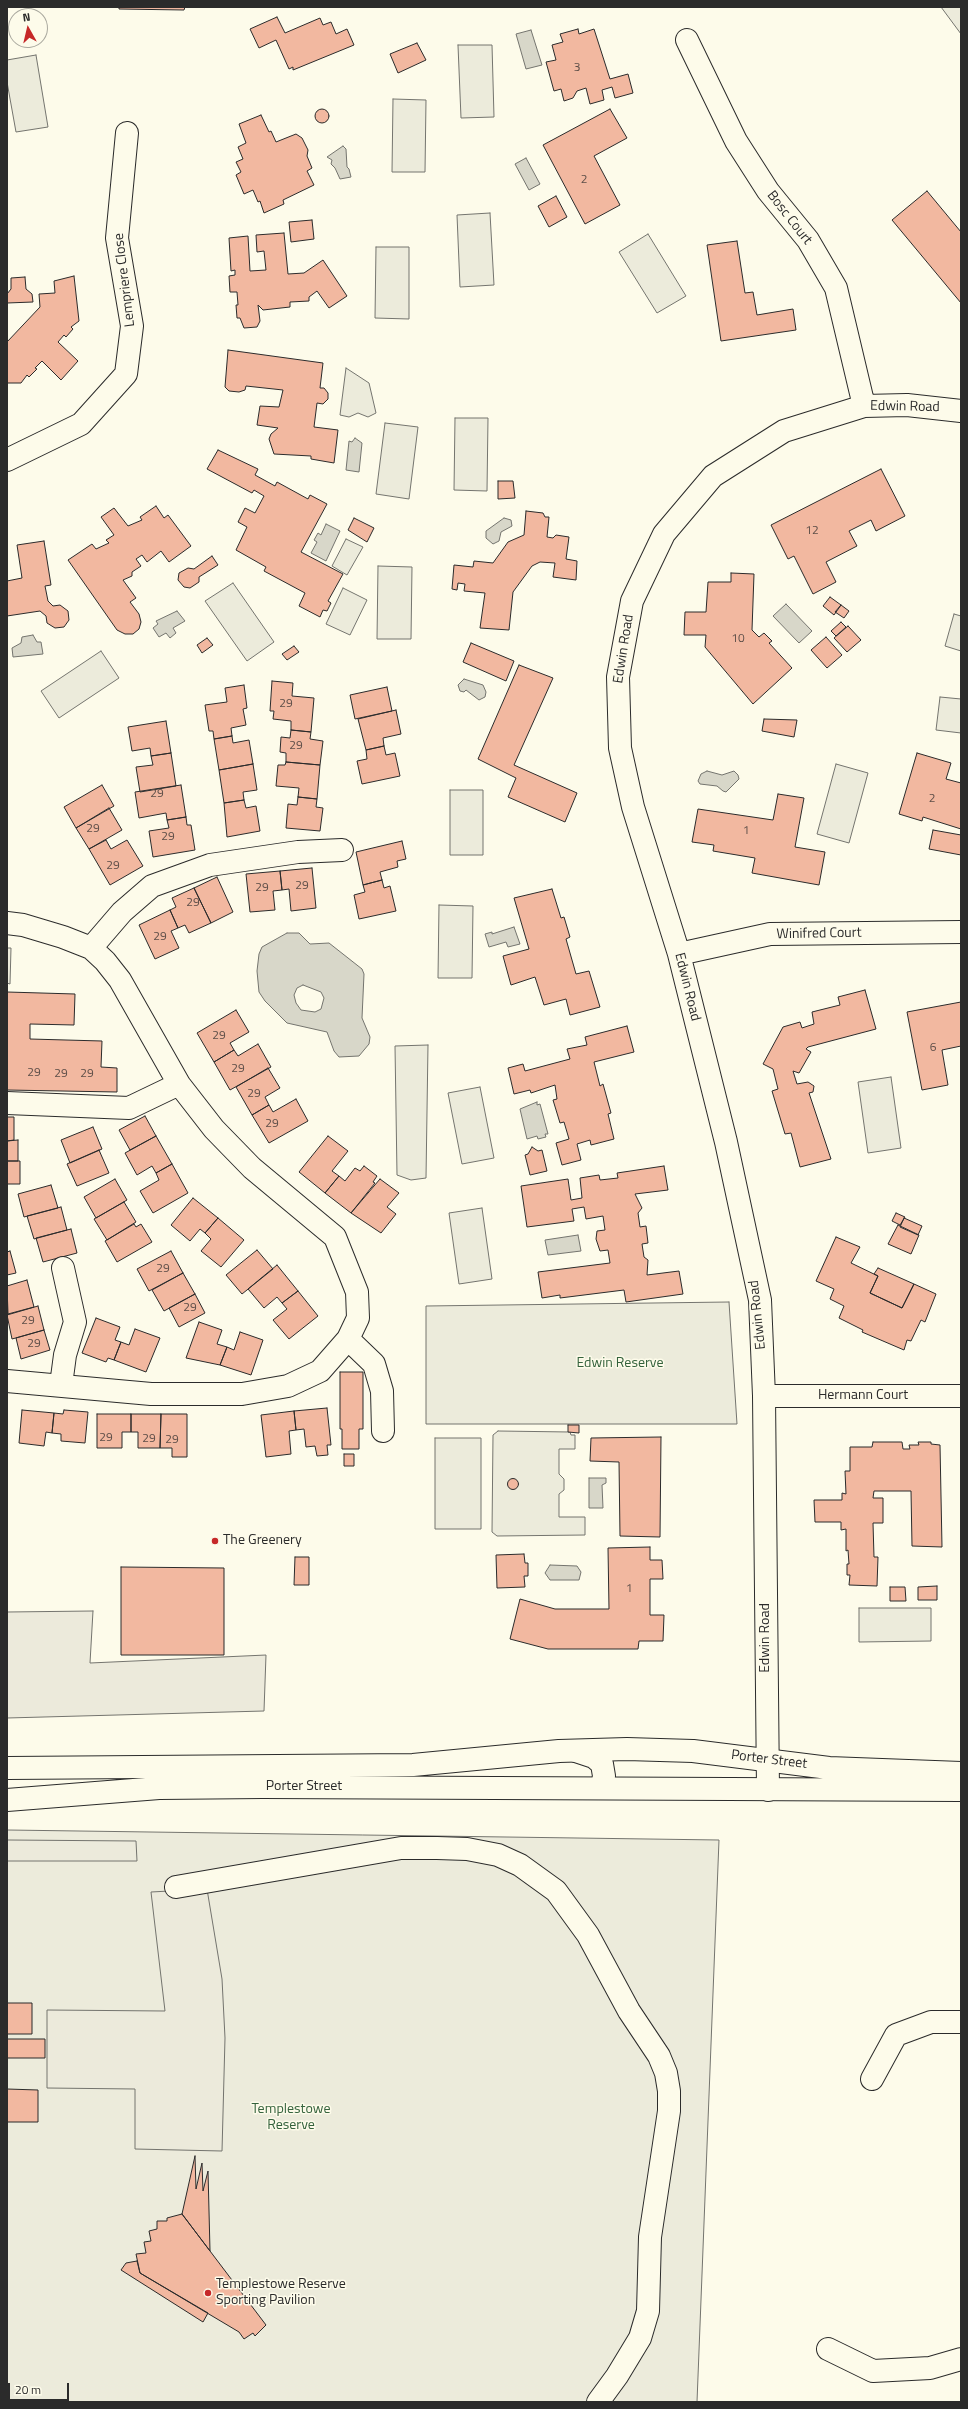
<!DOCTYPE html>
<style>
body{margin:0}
#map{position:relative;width:968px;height:2409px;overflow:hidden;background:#fdfbea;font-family:"Titillium Web",sans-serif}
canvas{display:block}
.frame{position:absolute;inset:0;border:8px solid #2b2b2b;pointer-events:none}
.north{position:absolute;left:8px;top:8px;width:40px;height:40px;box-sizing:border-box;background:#fdfbea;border:1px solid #a9a89e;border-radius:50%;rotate:352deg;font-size:11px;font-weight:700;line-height:16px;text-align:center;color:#2b2b2b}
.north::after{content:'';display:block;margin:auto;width:14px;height:18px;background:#c62828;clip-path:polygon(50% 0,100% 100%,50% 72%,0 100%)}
.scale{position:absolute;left:8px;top:2383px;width:61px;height:18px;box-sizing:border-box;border:2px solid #2b2b2b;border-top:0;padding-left:5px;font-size:12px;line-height:14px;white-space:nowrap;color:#2b2b2b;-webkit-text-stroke:3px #fdfbea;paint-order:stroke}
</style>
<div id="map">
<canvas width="968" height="2409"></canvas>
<div class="frame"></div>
<div class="north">N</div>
<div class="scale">20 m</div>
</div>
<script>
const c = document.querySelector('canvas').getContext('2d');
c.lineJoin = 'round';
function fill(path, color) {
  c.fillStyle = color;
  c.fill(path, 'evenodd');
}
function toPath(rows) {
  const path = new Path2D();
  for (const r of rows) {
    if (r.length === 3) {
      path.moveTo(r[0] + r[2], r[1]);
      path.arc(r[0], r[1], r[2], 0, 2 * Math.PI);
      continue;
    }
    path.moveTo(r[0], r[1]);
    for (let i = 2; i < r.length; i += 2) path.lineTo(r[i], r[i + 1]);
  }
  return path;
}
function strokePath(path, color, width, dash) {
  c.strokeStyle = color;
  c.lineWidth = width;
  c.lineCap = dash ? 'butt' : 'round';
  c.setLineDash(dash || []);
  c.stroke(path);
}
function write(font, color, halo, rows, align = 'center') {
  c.font = font + ' "Titillium Web",sans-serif';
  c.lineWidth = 3;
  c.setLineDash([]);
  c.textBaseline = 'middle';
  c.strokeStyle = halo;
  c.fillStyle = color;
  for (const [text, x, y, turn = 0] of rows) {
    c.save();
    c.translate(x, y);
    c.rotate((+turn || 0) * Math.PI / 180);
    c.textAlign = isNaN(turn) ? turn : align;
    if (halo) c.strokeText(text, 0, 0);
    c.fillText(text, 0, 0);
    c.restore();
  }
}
const green = toPath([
 [941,7,961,7,961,34,941,7],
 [458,45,492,45,494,117,461,118,458,45],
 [36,55,48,127,16,132,7,82,7,60,36,55],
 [393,99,426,100,425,172,392,172,393,99],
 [490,213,494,285,460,287,457,215,490,213],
 [648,234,686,296,657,313,619,252,648,234],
 [376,247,409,247,409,319,375,318,376,247],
 [346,368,369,383,376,413,368,417,358,413,349,417,340,415,346,368],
 [455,418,488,418,487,491,454,490,455,418],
 [385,423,418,427,409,499,376,494,385,423],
 [346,539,363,547,347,575,332,566,346,539],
 [378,566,412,567,411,639,377,639,378,566],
 [233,583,274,642,247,661,205,601,233,583],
 [343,588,367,600,350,635,326,624,343,588],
 [954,614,961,616,961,651,945,646,954,614],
 [101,651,119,678,59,718,41,691,101,651],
 [940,697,961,699,961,733,936,730,940,697],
 [836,764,868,773,849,843,817,834,836,764],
 [450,790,483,790,483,855,450,855,450,790],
 [439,905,473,906,472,978,438,978,439,905],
 [7,948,11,948,10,984,7,983,7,948],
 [428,1045,426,1178,411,1180,397,1175,395,1046,428,1045],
 [891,1077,901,1148,868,1153,858,1082,891,1077],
 [480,1087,494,1158,462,1164,448,1093,480,1087],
 [482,1208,492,1279,459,1284,449,1213,482,1208],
 [729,1302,737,1424,426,1424,426,1306,729,1302],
 [498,1431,570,1432,571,1435,575,1435,575,1449,559,1449,559,1474,564,1479,564,1490,559,1494,559,1517,585,1517,585,1535,497,1536,492,1532,493,1435,498,1431],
 [435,1438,481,1438,481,1529,435,1529,435,1438],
 [859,1608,931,1608,931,1641,859,1642,859,1608],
 [7,1830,719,1840,697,2402,7,2402,7,1830]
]);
fill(green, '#ecebdb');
strokePath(green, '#74746e', 1);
const parking = toPath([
 [93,1611,90,1663,266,1655,264,1711,7,1718,7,1612,93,1611],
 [7,1840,136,1841,137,1861,7,1861,7,1840],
 [207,1889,222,1979,225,2038,222,2151,135,2149,135,2089,47,2088,47,2010,165,2011,151,1892,207,1889]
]);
fill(parking, '#eceadb');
strokePath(parking, '#74746e', 1);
const water = toPath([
 [531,30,542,65,526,69,516,34,531,30],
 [343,146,346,149,347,167,349,169,351,177,340,179,335,168,331,164,332,160,327,157,343,146],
 [526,158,540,184,529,190,515,164,526,158],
 [355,438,362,443,359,472,346,470,349,441,352,442,355,438],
 [504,518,511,520,512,526,501,532,499,541,493,544,486,538,486,531,504,518],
 [326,524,340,531,326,561,311,553,317,542,314,540,318,533,321,535,326,524],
 [786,604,812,631,799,643,773,616,786,604],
 [177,611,185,621,173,628,176,633,170,638,166,633,159,637,153,628,158,624,156,621,177,611],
 [33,635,37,642,41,642,43,654,13,657,12,648,21,643,22,637,33,635],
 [464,679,483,685,486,692,485,697,479,700,466,690,464,692,460,691,458,685,464,679],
 [707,771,722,775,734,771,738,775,739,779,726,792,723,791,717,786,700,784,698,781,701,774,707,771],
 [514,927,520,944,508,947,506,942,489,947,485,934,492,932,492,934,514,927],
 [287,933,299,933,310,944,329,943,362,969,364,974,362,1018,370,1037,369,1044,359,1056,339,1057,334,1051,327,1032,287,1023,265,1001,259,992,257,971,259,954,262,947,287,933],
 [303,985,321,992,324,998,321,1009,315,1012,301,1010,296,1003,294,995,297,988,303,985],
 [537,1102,537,1105,540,1104,548,1134,545,1134,546,1137,538,1139,537,1136,527,1139,520,1109,537,1102],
 [578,1235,581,1251,548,1255,545,1240,578,1235],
 [589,1478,606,1478,606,1483,602,1485,603,1508,589,1508,589,1478],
 [550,1565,577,1566,581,1572,579,1580,550,1580,545,1573,550,1565]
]);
fill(water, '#d8d7c9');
strokePath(water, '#74746e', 1);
const building = toPath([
 [119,7,185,7,184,10,119,9,119,7],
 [277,17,285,33,320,18,323,25,331,22,336,34,347,29,354,45,293,70,293,67,289,69,276,40,259,48,250,29,277,17],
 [578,29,579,34,594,29,610,79,628,74,633,93,615,98,612,87,602,90,604,100,590,104,586,88,577,91,573,98,564,101,561,89,554,91,546,62,556,60,552,45,563,42,560,34,578,29],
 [417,43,426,60,398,73,390,54,417,43],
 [322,116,7],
 [610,109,627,138,594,156,620,205,585,224,543,145,610,109],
 [261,115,269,132,271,131,276,142,296,134,302,138,308,150,307,156,312,168,307,171,314,185,283,200,284,204,264,213,260,201,258,202,253,190,244,194,236,175,241,172,236,162,243,159,238,147,246,143,239,124,261,115],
 [927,191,961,232,961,303,892,220,927,191],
 [556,196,567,217,549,227,538,206,556,196],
 [312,220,314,239,291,242,289,222,312,220],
 [284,233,288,274,304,273,323,260,347,296,329,308,317,291,309,297,309,301,290,302,290,307,263,310,258,305,260,321,257,327,244,328,240,318,237,318,236,305,238,305,237,292,230,292,229,276,235,275,235,270,231,271,229,238,248,236,250,271,266,270,264,251,257,252,256,235,284,233],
 [737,241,745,293,753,292,757,315,793,309,796,330,721,341,707,245,737,241],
 [74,276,79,321,71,327,73,329,66,337,64,335,58,342,78,361,61,380,42,361,35,368,37,369,29,377,27,375,21,383,7,383,7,342,40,307,39,294,55,293,54,281,74,276],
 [25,277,26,289,32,294,33,302,7,303,7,294,11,289,11,278,25,277],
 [228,350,323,363,320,388,324,388,328,393,328,399,323,404,317,403,314,427,338,430,334,463,311,459,311,456,274,454,269,439,271,434,278,428,257,425,260,406,279,407,283,390,246,386,245,390,239,392,229,391,225,387,228,350],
 [218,450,258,469,255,475,275,486,277,482,308,499,310,495,327,504,301,552,343,574,328,601,331,603,327,611,323,610,320,617,299,606,305,593,264,571,266,567,236,550,247,527,238,522,245,508,255,513,264,496,254,490,252,493,207,469,218,450],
 [881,469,905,516,876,531,871,520,849,531,857,546,826,562,836,582,813,594,794,556,788,559,771,525,881,469],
 [498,481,513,481,515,498,498,499,498,481],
 [156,506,164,518,168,515,191,546,169,562,161,551,147,562,142,555,136,559,141,566,132,572,132,576,123,580,136,598,130,602,139,614,141,622,139,629,133,634,125,634,117,630,68,560,92,544,96,549,109,543,106,540,114,535,101,517,114,508,128,526,142,520,140,517,156,506],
 [526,511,543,513,545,517,549,517,547,537,553,538,556,535,569,537,566,559,577,561,576,580,553,577,555,563,540,562,532,566,513,592,509,630,480,628,485,593,464,591,465,584,458,583,457,590,452,589,454,565,473,567,474,561,493,563,508,542,524,535,526,511],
 [354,518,374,528,367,542,348,530,354,518],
 [44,541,51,585,45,586,48,601,53,606,60,605,68,611,69,620,64,627,55,628,47,623,46,616,40,611,7,616,7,581,22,578,17,545,44,541],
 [212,556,218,565,199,577,199,582,190,588,184,587,178,580,179,573,188,568,194,569,212,556],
 [731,573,754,574,752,630,759,637,764,633,772,641,769,643,792,668,753,704,705,647,706,635,684,635,685,612,706,612,708,582,731,582,731,573],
 [830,597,841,605,834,615,823,606,830,597],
 [841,605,849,611,844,618,835,612,841,605],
 [841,622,846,627,836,636,831,631,841,622],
 [848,626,861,640,847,652,834,638,848,626],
 [826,637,842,655,827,668,811,650,826,637],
 [207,638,213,645,202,653,197,645,207,638],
 [471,643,514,661,506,681,463,662,471,643],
 [294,646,299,652,287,660,282,654,294,646],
 [519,665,553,678,514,765,577,793,565,822,508,797,516,778,478,759,519,665],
 [272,681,293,683,292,696,314,698,311,732,291,730,291,721,273,719,274,711,270,711,272,681],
 [244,685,247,708,243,709,246,725,231,728,232,736,214,739,213,731,209,731,205,705,227,702,225,688,244,685],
 [387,687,392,711,355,719,350,695,387,687],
 [396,710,401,734,383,738,384,746,366,750,358,719,396,710],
 [764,719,797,720,794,737,762,731,764,719],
 [166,721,171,753,151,756,150,748,132,751,128,727,166,721],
 [291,730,311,732,310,739,323,741,320,765,286,762,286,753,280,752,281,737,290,738,291,730],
 [232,736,233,743,249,740,253,764,219,770,214,739,232,736],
 [384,746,386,755,395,753,400,776,362,784,357,761,367,759,366,750,384,746],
 [171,753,176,786,140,792,136,767,153,765,151,756,171,753],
 [917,753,951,763,946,779,961,783,961,829,923,817,922,821,899,814,917,753],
 [286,762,320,765,317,799,298,797,299,788,276,786,278,765,285,765,286,762],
 [253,764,257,790,243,792,244,800,224,803,219,770,253,764],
 [102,785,114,806,76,828,64,807,102,785],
 [181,785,186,817,167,820,166,813,139,818,135,792,181,785],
 [778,794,804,798,795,847,825,852,819,885,752,873,755,858,713,851,714,845,692,842,698,809,773,820,778,794],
 [298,797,317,799,316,807,323,808,320,831,286,828,288,804,297,805,298,797],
 [244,800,246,808,256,806,260,831,227,837,224,803,244,800],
 [109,808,122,830,89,849,76,828,109,808],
 [186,817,187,825,191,825,195,850,153,857,149,831,169,828,167,820,186,817],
 [933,830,961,835,961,855,929,849,933,830],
 [106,840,111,849,127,840,143,866,110,885,89,849,106,840],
 [402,841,406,859,397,861,398,867,380,872,382,880,363,885,356,852,402,841],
 [312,868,316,908,291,911,289,889,282,890,280,871,312,868],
 [280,871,282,890,273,891,275,910,250,912,246,874,280,871],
 [217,877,233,912,211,923,194,888,217,877],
 [382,880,384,888,390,886,396,911,359,919,354,895,365,892,363,885,382,880],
 [194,888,211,923,189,933,185,925,178,928,170,910,176,907,172,898,194,888],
 [552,889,561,918,564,917,570,937,566,939,576,974,589,971,600,1007,570,1015,566,999,544,1005,535,977,511,985,503,956,529,949,514,898,552,889],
 [170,910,178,928,171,931,179,948,155,959,139,925,170,910],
 [865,990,876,1029,808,1047,806,1049,811,1052,799,1073,793,1071,797,1084,808,1082,814,1086,813,1092,809,1093,831,1159,800,1167,791,1133,785,1134,772,1091,778,1089,773,1069,763,1064,783,1027,800,1022,802,1028,814,1024,812,1012,840,1005,838,997,865,990],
 [7,992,75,994,74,1025,30,1024,30,1039,102,1041,101,1067,117,1068,117,1092,7,1090,7,992],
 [961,1002,961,1046,942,1050,948,1085,922,1090,907,1012,961,1002],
 [236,1010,249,1032,230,1043,234,1050,214,1062,197,1033,236,1010],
 [627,1026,634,1052,594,1062,600,1086,603,1084,611,1113,608,1114,614,1139,591,1145,590,1140,577,1144,581,1160,562,1165,556,1143,569,1139,564,1122,560,1123,553,1100,557,1099,555,1085,531,1093,530,1090,514,1094,508,1068,523,1064,525,1071,570,1059,567,1049,587,1045,585,1037,627,1026],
 [258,1044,271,1067,230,1090,214,1062,234,1050,238,1056,258,1044],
 [268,1068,280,1088,265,1097,269,1105,252,1115,236,1087,268,1068],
 [296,1099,308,1121,269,1143,252,1115,269,1105,273,1112,296,1099],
 [145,1116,156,1136,130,1150,119,1130,145,1116],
 [7,1117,14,1117,14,1140,7,1141,7,1117],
 [93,1127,102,1149,70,1163,61,1140,93,1127],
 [156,1136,172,1164,156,1173,152,1166,137,1175,125,1153,156,1136],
 [328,1136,348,1151,332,1171,339,1176,325,1193,299,1172,328,1136],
 [18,1140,18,1161,7,1161,7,1141,18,1140],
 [532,1147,538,1151,542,1150,547,1171,530,1175,525,1155,528,1154,532,1147],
 [99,1150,109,1173,77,1186,67,1164,99,1150],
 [7,1161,20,1161,20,1184,7,1184,7,1161],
 [172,1164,188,1193,153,1213,140,1191,159,1180,156,1173,172,1164],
 [364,1166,377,1176,373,1182,375,1183,351,1213,325,1193,339,1176,345,1181,355,1168,360,1171,364,1166],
 [664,1166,668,1190,635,1194,642,1208,638,1213,640,1227,646,1226,648,1243,642,1244,644,1257,648,1260,647,1275,679,1271,683,1294,626,1302,624,1290,560,1298,560,1295,542,1298,538,1272,610,1263,608,1250,600,1251,596,1239,597,1231,605,1230,603,1216,586,1219,584,1207,572,1209,574,1221,527,1227,521,1186,568,1179,571,1200,582,1198,580,1178,599,1175,600,1180,618,1178,617,1173,664,1166],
 [115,1179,127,1200,96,1218,84,1197,115,1179],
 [380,1179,399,1193,387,1207,396,1214,381,1233,351,1213,380,1179],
 [51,1185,58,1208,24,1217,18,1194,51,1185],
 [193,1198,218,1218,205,1233,200,1229,190,1241,171,1225,193,1198],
 [124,1202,136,1222,107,1240,94,1219,124,1202],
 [61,1207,67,1230,34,1239,27,1216,61,1207],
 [896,1213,905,1217,900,1225,892,1221,896,1213],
 [218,1218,244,1240,221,1267,201,1251,211,1239,205,1233,218,1218],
 [904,1218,922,1226,918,1235,900,1227,904,1218],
 [134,1224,136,1227,141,1224,152,1242,117,1262,105,1241,134,1224],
 [898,1225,919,1235,911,1254,888,1244,898,1225],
 [71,1229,77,1253,43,1262,36,1238,71,1229],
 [836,1237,860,1247,851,1263,878,1276,870,1293,902,1308,914,1284,936,1294,925,1322,921,1320,911,1341,907,1340,904,1350,862,1332,863,1330,839,1318,844,1306,830,1299,834,1289,816,1281,836,1237],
 [257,1250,273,1269,242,1294,226,1275,257,1250],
 [10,1251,16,1273,7,1275,7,1252,10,1251],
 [171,1251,183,1273,149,1291,137,1269,171,1251],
 [277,1265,298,1291,282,1303,277,1297,264,1308,248,1289,277,1265],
 [878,1268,914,1284,902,1308,870,1293,878,1276,874,1274,878,1268],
 [183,1273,195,1294,164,1311,152,1290,183,1273],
 [27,1280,34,1307,8,1314,7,1286,27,1280],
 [298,1291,318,1316,289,1339,273,1320,287,1309,282,1303,298,1291],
 [195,1294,205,1313,179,1327,169,1308,195,1294],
 [38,1306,44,1330,12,1339,7,1315,38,1306],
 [96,1318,120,1327,115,1340,121,1342,114,1360,108,1358,106,1362,82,1353,96,1318],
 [199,1322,222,1330,217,1344,227,1347,220,1365,186,1358,199,1322],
 [135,1329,160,1338,146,1372,114,1360,121,1342,129,1345,135,1329],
 [44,1330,50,1350,21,1359,16,1338,44,1330],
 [240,1332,263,1340,251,1375,220,1365,227,1347,234,1350,240,1332],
 [340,1372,363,1372,363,1429,359,1429,359,1449,342,1449,342,1429,340,1429,340,1372],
 [327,1408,331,1445,327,1445,328,1455,317,1456,315,1446,306,1447,304,1429,296,1430,294,1411,327,1408],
 [22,1410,54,1413,52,1433,46,1432,44,1446,19,1443,22,1410],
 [64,1410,88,1412,85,1443,61,1441,61,1434,52,1433,54,1413,63,1414,64,1410],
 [294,1411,296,1430,289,1431,291,1454,266,1457,261,1415,294,1411],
 [97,1414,131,1414,131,1432,122,1432,122,1448,97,1448,97,1414],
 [131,1414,161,1414,160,1448,138,1448,138,1432,131,1432,131,1414],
 [161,1414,187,1414,187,1457,172,1457,172,1448,160,1448,161,1414],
 [568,1425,579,1425,579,1433,568,1432,568,1425],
 [661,1437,660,1537,620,1536,619,1462,590,1461,591,1438,661,1437],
 [873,1442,902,1442,903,1449,910,1449,909,1445,919,1445,918,1442,931,1442,931,1444,940,1445,942,1547,912,1546,911,1491,874,1491,873,1498,883,1498,883,1523,873,1523,874,1557,878,1557,877,1586,849,1585,850,1575,847,1575,847,1564,849,1564,848,1550,846,1551,846,1529,841,1530,841,1522,815,1522,814,1500,842,1500,842,1493,846,1494,845,1471,850,1471,850,1447,872,1447,873,1442],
 [344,1454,354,1454,354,1466,344,1466,344,1454],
 [513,1484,5.5],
 [650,1547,650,1560,662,1560,663,1579,650,1579,650,1615,664,1615,663,1641,639,1641,638,1649,548,1649,510,1639,520,1599,555,1609,609,1609,608,1548,650,1547],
 [524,1554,525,1563,528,1563,528,1576,524,1576,525,1587,497,1588,496,1555,524,1554],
 [295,1557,309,1557,309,1585,294,1585,295,1557],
 [121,1567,224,1568,224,1655,121,1655,121,1567],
 [937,1586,937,1600,918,1600,918,1587,937,1586],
 [890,1587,905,1587,906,1601,890,1601,890,1587],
 [7,2003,32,2003,32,2034,7,2034,7,2003],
 [7,2039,45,2039,45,2058,7,2058,7,2039],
 [7,2089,38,2090,38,2122,7,2122,7,2089],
 [195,2156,196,2189,202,2163,203,2191,208,2171,210,2251,182,2214,195,2156],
 [182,2214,266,2325,255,2336,253,2333,244,2339,239,2332,140,2273,136,2254,146,2253,144,2242,151,2241,149,2231,157,2229,157,2221,167,2221,167,2218,182,2214],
 [137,2261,140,2273,208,2313,203,2322,121,2270,126,2263,137,2261]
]);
fill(building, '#f2b8a0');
strokePath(building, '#2b2b2b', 1);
const minor = toPath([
 [687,40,736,141,768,191,808,240,836,288,864,406],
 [7,460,81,424,126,374,132,326,117,238,127,133],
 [7,923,23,925,63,937,91,948,105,961,120,980,179,1084,214,1129,252,1168,335,1237,357,1292,358,1318,348,1339,320,1371,288,1386,242,1394,151,1394,7,1381],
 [91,948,122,912,152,886,210,865,298,852,342,850],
 [679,954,770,934,961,932],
 [7,1103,129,1108,179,1084],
 [348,1339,374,1364,382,1391,383,1431],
 [61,1385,65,1355,75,1322,63,1268],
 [764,1396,961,1396],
 [576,1751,594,1757,602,1764,604,1776,602,1787],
 [768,1790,764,1396,760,1300,726,1142,679,954,633,807,620,748,618,677,632,601,664,534,713,476,784,431,864,406,907,405,961,411],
 [176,1887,401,1848,437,1848,467,1849,498,1855,520,1865,556,1891,588,1935,629,2011,659,2056,666,2073,669,2091,669,2111,650,2237,648,2311,640,2338,617,2376,598,2402],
 [872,2079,896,2035,931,2022,961,2022],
 [828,2349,873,2371,930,2368,961,2359]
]);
const major = toPath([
 [7,1768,413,1765,559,1751,627,1749,693,1751,829,1768,961,1773],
 [7,1800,159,1788,263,1787,961,1790]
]);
strokePath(minor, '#2b2b2b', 24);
strokePath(major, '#2b2b2b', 24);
strokePath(minor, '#fdfbea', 22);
strokePath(major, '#fdfbea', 22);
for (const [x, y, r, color] of [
 [215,1541,4,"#c62828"],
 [208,2293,4,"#c62828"]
]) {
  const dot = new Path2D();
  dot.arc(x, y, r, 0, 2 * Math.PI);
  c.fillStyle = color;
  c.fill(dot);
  strokePath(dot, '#fdfbea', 1.5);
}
write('12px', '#5d4e48', null, [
 ["3",577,68],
 ["2",584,180],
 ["12",812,531],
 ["10",738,639],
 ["29",286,704],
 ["29",296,746],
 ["29",157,794],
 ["2",932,799],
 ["29",93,829],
 ["1",746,831],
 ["29",168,837],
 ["29",113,866],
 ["29",302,886],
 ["29",262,888],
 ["29",193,903],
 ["29",160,937],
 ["29",219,1036],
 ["6",933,1048],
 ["29",238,1069],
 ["29",34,1073],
 ["29",61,1074],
 ["29",87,1074],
 ["29",254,1094],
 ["29",272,1124],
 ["29",163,1269],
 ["29",190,1308],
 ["29",28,1321],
 ["29",34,1344],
 ["29",106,1438],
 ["29",149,1439],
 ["29",172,1440],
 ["1",629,1589]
]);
write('14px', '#2b2b2b', '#fdfbea', [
 ["Bosc Court",789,218,52],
 ["Lempriere Close",125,280,-97],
 ["Edwin Road",905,407,1],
 ["Edwin Road",624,649,-81],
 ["Winifred Court",819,934,-1],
 ["Edwin Road",687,987,76],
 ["Edwin Road",758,1315,-96],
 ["Hermann Court",863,1396],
 ["Edwin Road",766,1638,-90],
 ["Porter Street",769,1760,7],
 ["Porter Street",304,1787]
]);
write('14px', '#34623c', '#fdfbea', [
 ["Edwin Reserve",620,1364],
 ["Templestowe",291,2110],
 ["Reserve",291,2126]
]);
write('14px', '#2b2b2b', '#fdfbea', [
 ["The Greenery",223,1541],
 ["Templestowe Reserve",216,2285],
 ["Sporting Pavilion",216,2301]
], 'left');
</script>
